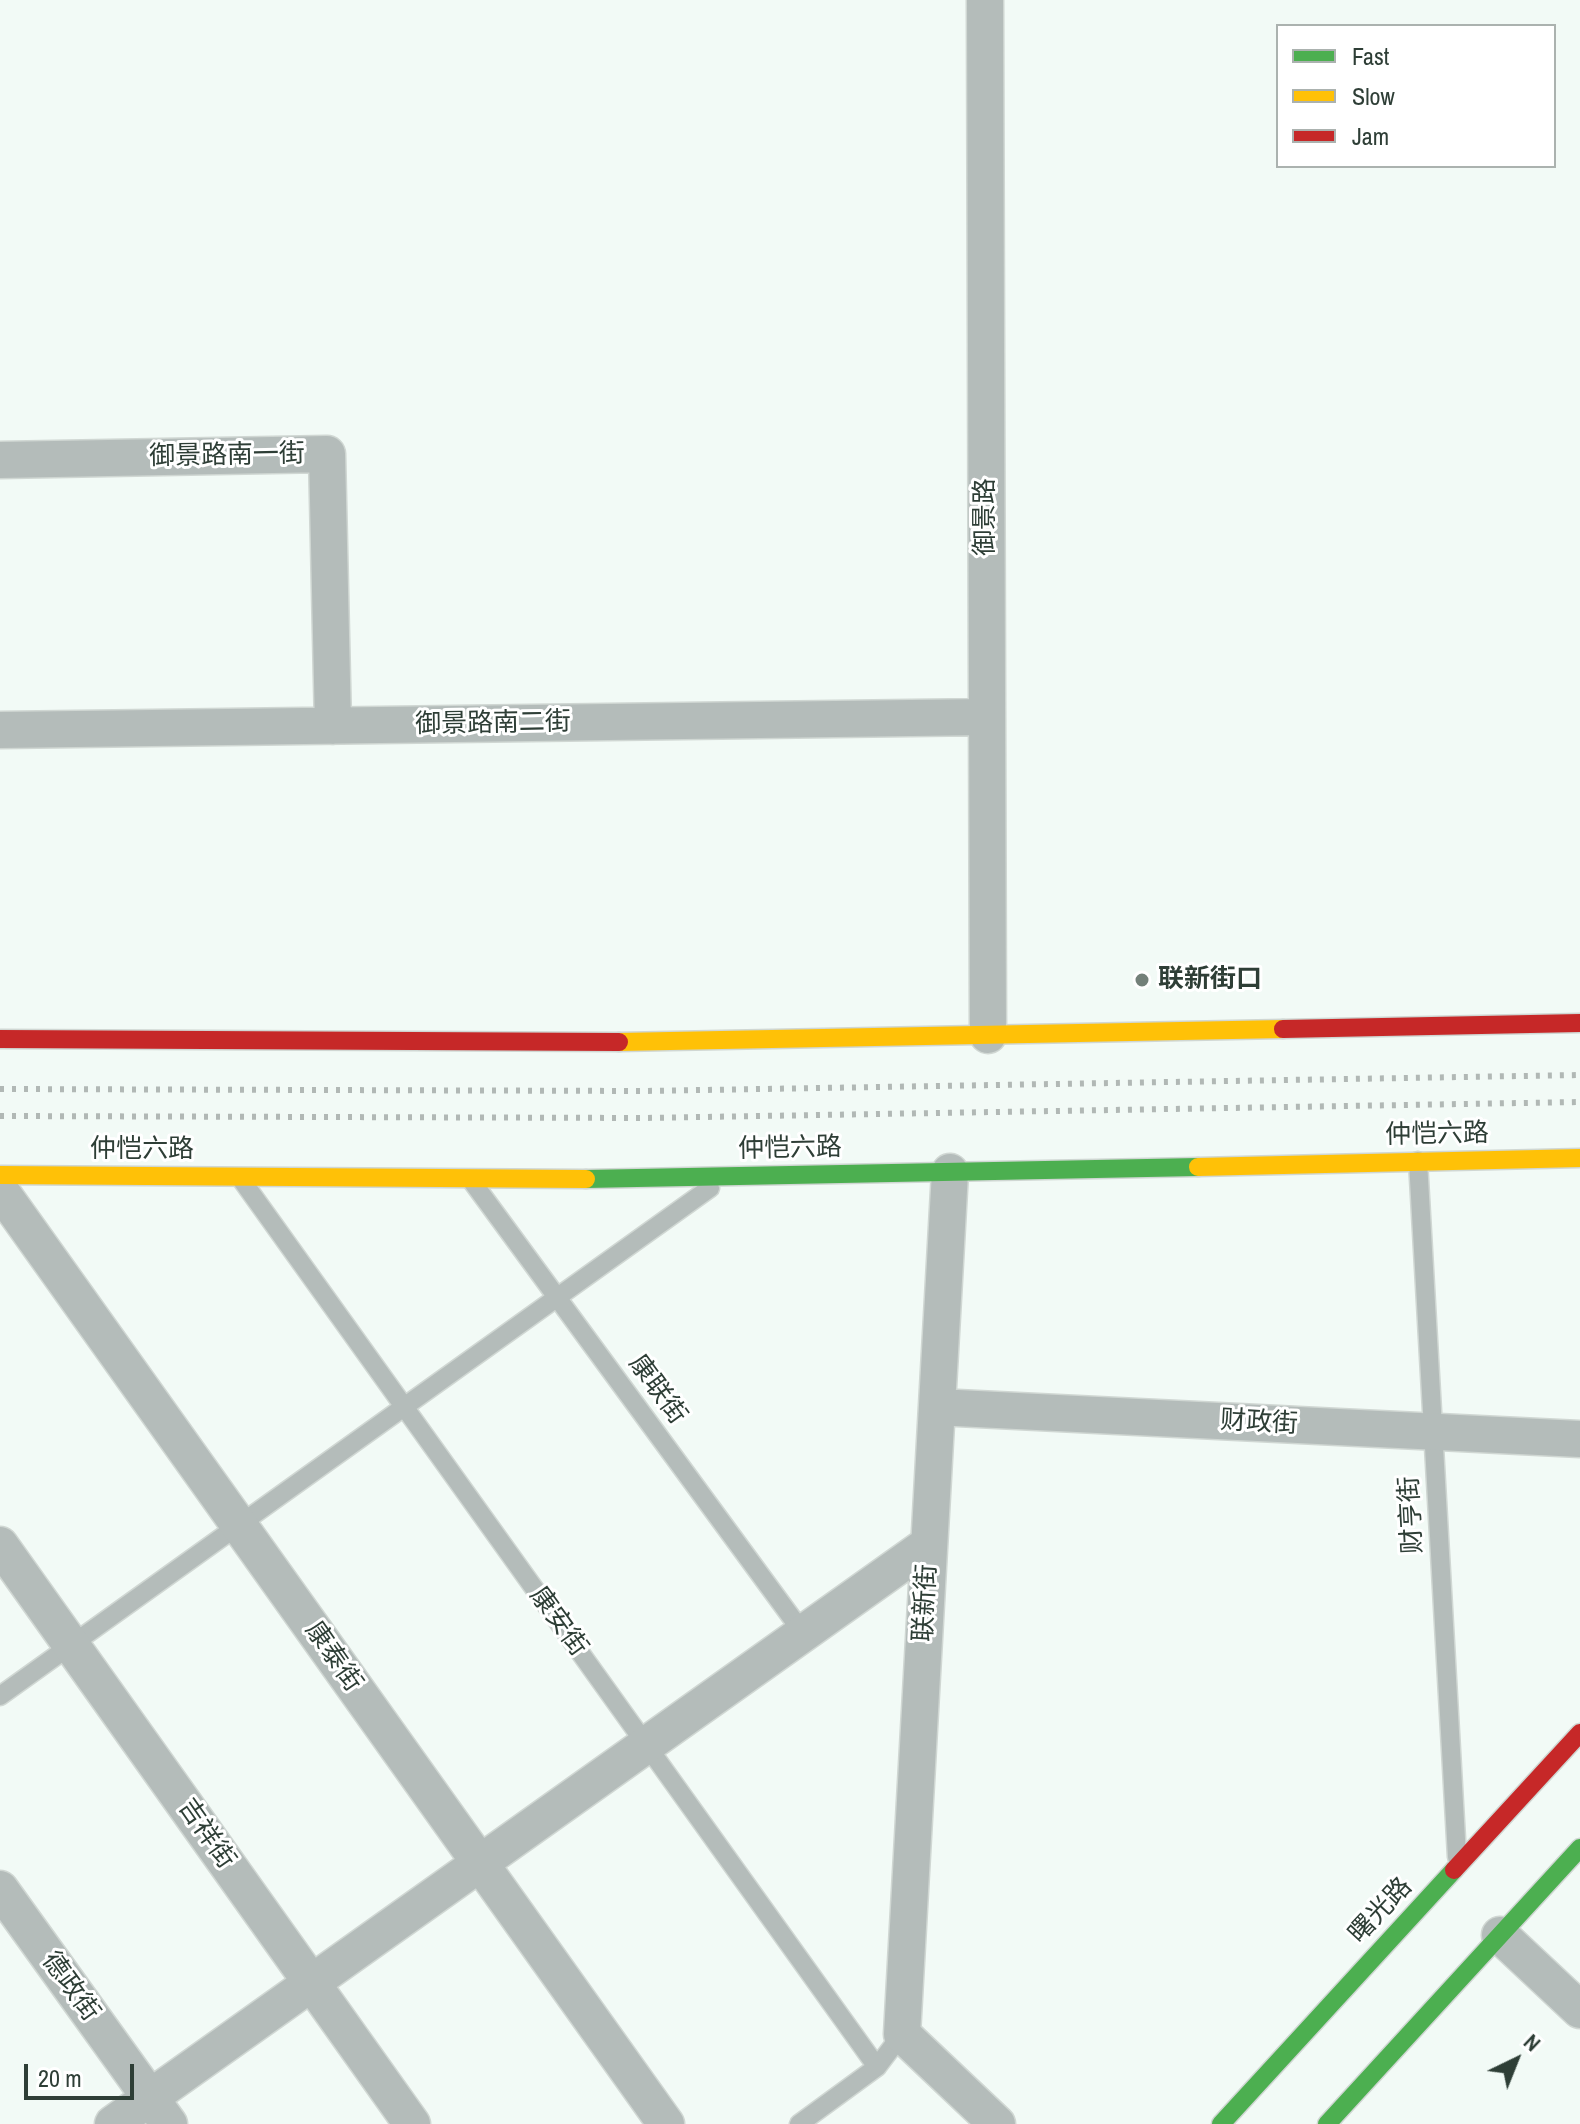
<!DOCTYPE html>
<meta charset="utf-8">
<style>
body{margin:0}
#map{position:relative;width:1580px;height:2124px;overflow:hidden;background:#f2faf6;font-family:"Archivo Narrow",sans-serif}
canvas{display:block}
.legend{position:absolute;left:1276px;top:24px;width:280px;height:144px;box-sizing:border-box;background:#fff;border:2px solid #abb2af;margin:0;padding:10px 14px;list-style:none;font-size:24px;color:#2e3e36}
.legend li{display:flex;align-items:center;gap:16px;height:40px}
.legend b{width:40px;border:2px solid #abb2af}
.north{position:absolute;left:1476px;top:2020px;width:80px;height:80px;-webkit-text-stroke:6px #fff;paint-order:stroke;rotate:43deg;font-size:22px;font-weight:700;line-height:32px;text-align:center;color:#2e3e36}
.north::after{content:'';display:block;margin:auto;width:28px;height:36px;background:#2e3e36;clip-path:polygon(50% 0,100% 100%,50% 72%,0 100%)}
.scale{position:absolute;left:24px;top:2064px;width:110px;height:36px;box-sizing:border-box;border:4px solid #2e3e36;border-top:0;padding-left:10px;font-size:24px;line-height:28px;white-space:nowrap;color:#2e3e36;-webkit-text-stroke:6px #fff;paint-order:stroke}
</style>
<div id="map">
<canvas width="1580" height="2124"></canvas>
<ul class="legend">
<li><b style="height:10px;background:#4caf50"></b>Fast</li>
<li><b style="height:10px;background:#ffc107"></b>Slow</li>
<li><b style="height:10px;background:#c62828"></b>Jam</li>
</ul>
<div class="north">N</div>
<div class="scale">20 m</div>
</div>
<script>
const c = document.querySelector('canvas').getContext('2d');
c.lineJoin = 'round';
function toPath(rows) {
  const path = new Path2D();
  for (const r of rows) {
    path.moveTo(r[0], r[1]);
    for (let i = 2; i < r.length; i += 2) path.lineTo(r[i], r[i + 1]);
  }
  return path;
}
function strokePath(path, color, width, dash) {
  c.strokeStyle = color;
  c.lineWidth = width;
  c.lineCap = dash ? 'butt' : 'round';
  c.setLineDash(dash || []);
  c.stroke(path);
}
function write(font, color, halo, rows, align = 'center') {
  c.font = font + ' "Archivo Narrow","Noto Sans SC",sans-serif';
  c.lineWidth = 6;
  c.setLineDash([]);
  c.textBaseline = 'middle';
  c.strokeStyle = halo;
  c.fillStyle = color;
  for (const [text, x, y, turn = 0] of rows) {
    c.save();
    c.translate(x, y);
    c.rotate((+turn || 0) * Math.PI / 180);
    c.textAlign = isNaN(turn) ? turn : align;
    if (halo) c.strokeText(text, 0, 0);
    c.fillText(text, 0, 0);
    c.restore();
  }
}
const lane = toPath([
 [1418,1161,1457,1857],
 [241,1179,877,2067],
 [471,1180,803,1633],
 [0,1696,710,1188],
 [799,2124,877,2067,902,2034]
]);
const street = toPath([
 [985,0,988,1035],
 [0,460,327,454,333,726],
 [0,730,987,717],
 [950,1172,902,2034,997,2124],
 [0,1190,666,2124],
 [937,1407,1580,1439],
 [0,1545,412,2124],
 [0,1889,169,2124],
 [1500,1935,1580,2010],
 [113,2124,929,1544]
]);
const fast = toPath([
 [586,1179,1198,1167],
 [1221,2124,1454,1870],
 [1327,2124,1580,1848]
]);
const slow = toPath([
 [619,1042,1283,1029],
 [1198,1167,1580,1158],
 [0,1175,586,1179]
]);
const jam = toPath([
 [1283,1029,1580,1023],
 [0,1039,619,1042],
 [1454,1870,1580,1733]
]);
strokePath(lane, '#d0d7d3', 21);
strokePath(street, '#d0d7d3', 39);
strokePath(fast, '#d0d7d3', 21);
strokePath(slow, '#d0d7d3', 21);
strokePath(jam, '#d0d7d3', 21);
strokePath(lane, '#b4bcba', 18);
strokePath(street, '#b4bcba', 36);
strokePath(fast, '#4caf50', 18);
strokePath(slow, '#ffc107', 18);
strokePath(jam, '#c62828', 18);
strokePath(toPath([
 [0,1089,644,1091,1580,1075],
 [0,1116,643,1118,1580,1102]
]), '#b1b8b5', 6, [4, 8]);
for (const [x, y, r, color] of [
 [1142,980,8,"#738079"]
]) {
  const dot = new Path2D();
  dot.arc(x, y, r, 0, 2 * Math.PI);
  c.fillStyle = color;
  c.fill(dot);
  strokePath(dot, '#fff', 3);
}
write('26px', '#2e3e36', '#fff', [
 ["御景路南一街",227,456,-1],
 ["御景路",986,517,-90],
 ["御景路南二街",493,724,-1],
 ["仲恺六路",1437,1135,-1],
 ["仲恺六路",790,1149,-1],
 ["仲恺六路",142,1150],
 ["康联街",657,1390,54],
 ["财政街",1259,1423,3],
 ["财亨街",1412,1515,-93],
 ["联新街",926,1603,-87],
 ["康安街",558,1622,54],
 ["康泰街",333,1657,55],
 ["吉祥街",206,1834,55],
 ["曙光路",1381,1911,-47],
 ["德政街",70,1987,54]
]);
write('bold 26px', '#2e3e36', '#fff', [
 ["联新街口",1158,980]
], 'left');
</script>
